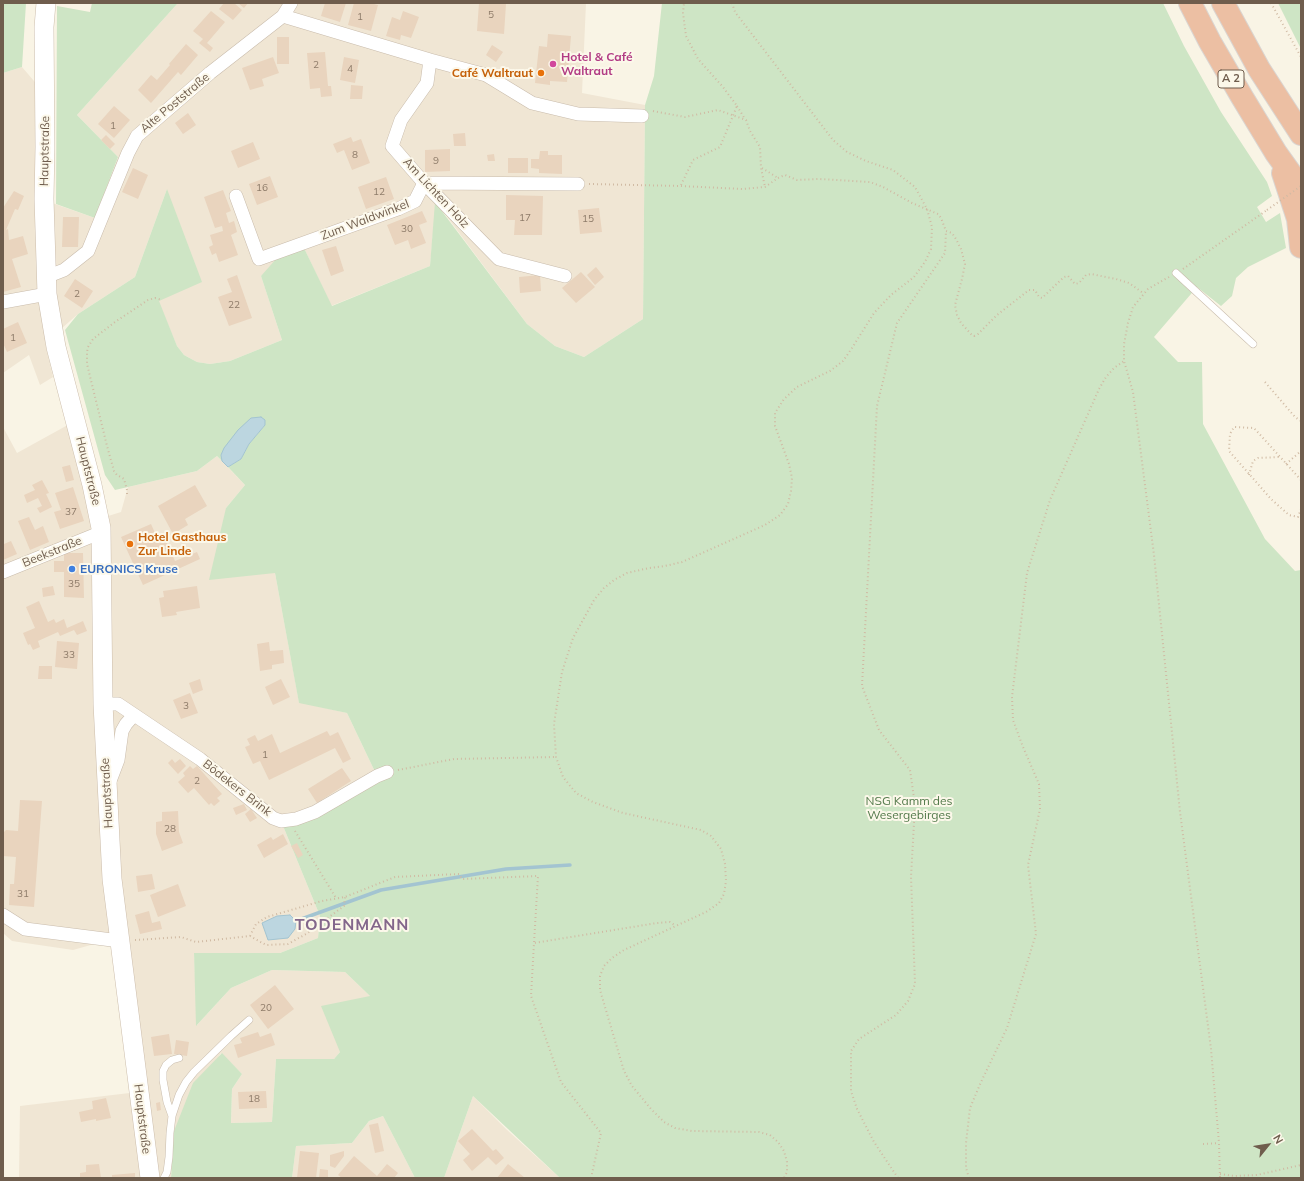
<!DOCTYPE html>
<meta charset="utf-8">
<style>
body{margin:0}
#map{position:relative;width:1304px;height:1181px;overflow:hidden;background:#f9f4e5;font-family:Mulish,sans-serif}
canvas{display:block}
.frame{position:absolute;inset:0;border:4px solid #6f5d4d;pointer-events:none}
.north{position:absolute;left:1248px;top:1125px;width:40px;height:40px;-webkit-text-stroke:3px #fcf8ea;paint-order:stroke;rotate:60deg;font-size:11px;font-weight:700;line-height:16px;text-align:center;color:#6f5d4d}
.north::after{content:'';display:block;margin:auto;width:14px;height:18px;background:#6f5d4d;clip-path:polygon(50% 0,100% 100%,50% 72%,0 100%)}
</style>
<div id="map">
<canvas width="1304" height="1181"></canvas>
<div class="frame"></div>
<div class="north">N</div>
</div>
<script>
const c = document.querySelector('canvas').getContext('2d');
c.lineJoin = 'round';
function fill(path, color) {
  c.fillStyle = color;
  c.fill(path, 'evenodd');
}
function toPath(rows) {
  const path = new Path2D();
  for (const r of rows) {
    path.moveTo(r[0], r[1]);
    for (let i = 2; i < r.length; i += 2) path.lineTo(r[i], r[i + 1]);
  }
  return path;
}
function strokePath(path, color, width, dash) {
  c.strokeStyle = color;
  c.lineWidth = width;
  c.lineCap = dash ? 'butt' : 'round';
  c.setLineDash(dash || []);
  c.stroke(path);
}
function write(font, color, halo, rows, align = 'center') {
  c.font = font + ' Mulish,sans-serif';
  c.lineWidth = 4;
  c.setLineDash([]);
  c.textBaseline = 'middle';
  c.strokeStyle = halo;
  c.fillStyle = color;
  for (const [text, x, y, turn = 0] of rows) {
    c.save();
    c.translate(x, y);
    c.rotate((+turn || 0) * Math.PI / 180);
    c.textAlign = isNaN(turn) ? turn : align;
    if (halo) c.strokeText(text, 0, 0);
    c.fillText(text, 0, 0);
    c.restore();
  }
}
fill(toPath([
 [178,3,586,3,582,93,645,105,643,319,584,357,555,346,527,324,436,202,430,266,331,306,304,248,261,276,282,340,230,361,210,364,197,362,184,355,177,346,158,301,167,189,135,277,78,314,45,343,53,377,40,385,29,355,3,373,3,73,22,67,40,88,38,198,95,218,118,157,77,115],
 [75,421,105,517,121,512,128,487,197,471,217,456,245,485,226,508,275,573,299,702,347,713,377,776,281,821,320,916,318,938,280,953,194,953,197,1025,231,988,272,970,345,972,370,996,340,1052,334,1059,276,1059,272,1122,231,1123,232,1089,242,1074,221,1053,174,1131,171,1178,19,1178,20,1106,138,1092,119,937,73,950,12,941,3,933,3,427,17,453],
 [473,1096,506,1129,560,1178,444,1178],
 [383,1116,415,1178,292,1178,296,1146,352,1143,369,1121]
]), '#f0e6d4');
fill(toPath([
 [3,3,26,3,22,67,3,73],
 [92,3,178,3,77,115,118,157,95,218,56,204,57,6,90,12],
 [662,3,1163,3,1184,46,1221,112,1267,182,1272,196,1257,207,1266,222,1280,213,1286,248,1248,267,1236,278,1232,296,1221,306,1197,287,1154,337,1178,362,1202,362,1203,424,1265,539,1295,571,1301,570,1301,1178,560,1178,473,1096,444,1178,415,1178,383,1116,369,1121,352,1143,296,1146,292,1178,171,1178,174,1131,193,1083,222,1053,242,1074,232,1089,231,1123,272,1122,276,1059,334,1059,340,1052,321,1006,370,996,345,972,272,970,231,988,196,1026,194,953,280,953,318,938,320,916,281,821,377,776,347,713,299,703,275,573,209,580,226,508,245,485,228,467,241,459,249,444,265,425,221,455,222,461,217,456,197,471,115,490,105,475,65,330,78,314,135,277,167,189,202,282,159,301,177,346,184,355,197,362,210,364,230,361,282,340,261,276,277,258,304,248,332,306,430,266,435,202,527,324,555,346,584,357,643,319,645,105,654,76],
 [1278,3,1301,3,1301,49]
]), '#cee5c5');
const water = toPath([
 [261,417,265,420,265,425,249,444,241,459,228,467,222,461,221,455,224,448,238,430,251,418,261,417],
 [290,915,296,921,295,929,288,938,268,940,262,923,277,916,290,915]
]);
fill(water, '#bcd6e0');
strokePath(water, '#a3c4d1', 1);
strokePath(toPath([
 [296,921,381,890,506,869,570,865]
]), '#a3c4d1', 3.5);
fill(toPath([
 [224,3,234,3,242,10,233,20,219,9],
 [238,3,248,3,244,8],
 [325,3,346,3,340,22,321,16],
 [354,3,370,3,378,5,371,31,348,25],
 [479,3,506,4,504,34,477,31],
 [211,11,225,22,207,43,213,48,210,52,199,43,203,39,193,31],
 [403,11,419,17,411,38,401,35,400,40,386,36,392,17,400,20],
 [548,34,571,36,567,82,550,81,550,85,535,83,539,46,547,47],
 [277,37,289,37,289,64,277,64],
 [186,44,198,55,181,75,178,72,151,103,138,90,151,75,157,80,170,65,169,64],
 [492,45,503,52,496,62,486,55],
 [325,52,328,86,331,86,332,96,321,97,320,88,310,89,307,53],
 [273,57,279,73,262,79,264,86,250,90,242,68],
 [344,57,359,60,355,83,340,80],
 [351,85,363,86,362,99,350,99],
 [114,106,130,120,114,138,98,124],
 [188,113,196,125,183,134,175,123],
 [465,133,466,146,454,146,453,134],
 [106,135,115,144,110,149,101,140],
 [351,137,353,142,361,139,370,163,352,170,344,150,337,153,333,144],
 [253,142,260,159,238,168,231,151],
 [450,149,450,171,425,172,425,150],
 [540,151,548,151,548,155,562,155,562,174,539,173,539,169,531,168,531,159,539,159],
 [494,154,495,161,488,161,487,155],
 [508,158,528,158,528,173,508,173],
 [133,168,148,175,138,199,122,192],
 [270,176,278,197,257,205,249,184],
 [386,177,394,199,366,209,358,187],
 [223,190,231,211,226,213,229,223,234,221,237,232,231,235,238,255,219,262,216,253,212,255,209,247,213,245,210,235,223,231,222,226,215,228,204,197],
 [14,191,24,196,18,210,15,209,6,230,8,229,9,240,23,236,28,254,12,259,21,287,3,292,3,208],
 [506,195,543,196,542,235,514,235,515,220,506,220],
 [599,208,602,232,580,234,578,210],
 [422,211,427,222,419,225,426,243,411,249,408,240,395,245,387,225],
 [63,217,79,217,78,247,62,247],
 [336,246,344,271,331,276,322,250],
 [596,267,604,277,595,285,587,275],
 [581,272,595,287,576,303,562,288],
 [237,275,252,318,229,326,218,297,232,292,227,279],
 [540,275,541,291,520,293,519,277],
 [75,279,93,291,82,308,64,296],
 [18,322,27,343,7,352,3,343,3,329],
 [70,465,74,480,66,482,62,467],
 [42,480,49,493,46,494,52,507,40,513,37,508,42,506,38,498,27,503,24,495,35,490,32,485],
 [195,485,207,506,185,519,188,525,173,534,158,506],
 [73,487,84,521,60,529,54,512,61,510,55,493],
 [29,517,35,530,43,526,49,542,30,550,18,521],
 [151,524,159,542,165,539,175,561,197,552,200,559,143,585,121,537],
 [3,541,4,544,11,541,17,554,3,560],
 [64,553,83,553,84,598,64,597,64,572,54,572,54,561,64,561],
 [53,586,55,595,43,597,42,588],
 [197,586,200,608,176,612,177,615,162,617,159,598,164,597,163,591],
 [39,601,48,622,54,619,56,623,64,619,67,628,83,621,87,631,77,635,74,630,60,636,58,632,38,641,40,647,33,650,30,644,28,645,23,633,35,628,26,607],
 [57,641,79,643,77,669,55,667],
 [269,642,270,651,283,650,284,663,272,665,272,669,260,671,257,644],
 [39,666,52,666,52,679,38,679],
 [200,679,203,690,193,694,189,683],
 [281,679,290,697,273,705,265,687],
 [190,693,198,713,181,719,173,700],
 [327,731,330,736,338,732,351,759,343,763,335,748,269,780,260,761,253,764,245,747,250,745,247,739,255,735,258,741,272,734,280,753],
 [172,759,175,763,180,759,186,766,178,774,168,763],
 [190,766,193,769,197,766,222,794,217,798,220,801,214,806,211,803,209,805,194,788,188,793,178,782,185,776,183,773],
 [342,768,351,781,317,803,308,789],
 [20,800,42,801,34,907,9,905,10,884,14,884,16,857,3,856,3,833,6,830,18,831],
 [244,804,247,810,236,815,233,808],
 [251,809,257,818,250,822,245,814],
 [178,811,179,832,183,843,162,851,156,834,156,822,162,821,162,812],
 [283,834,288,844,264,858,257,845,271,837,273,840],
 [297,843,303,855,298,858,291,846],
 [152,874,155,889,138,892,136,876],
 [178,884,186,906,158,917,150,895],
 [149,911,152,923,160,921,162,929,140,934,135,915],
 [275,985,294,1009,268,1029,250,1005],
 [258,1032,260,1037,271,1033,275,1045,238,1058,234,1045,242,1043,240,1038],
 [169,1034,172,1054,154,1056,151,1037],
 [176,1040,189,1042,187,1056,174,1054],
 [266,1091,267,1108,239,1109,238,1092],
 [106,1098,111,1118,96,1121,96,1119,81,1122,79,1112,93,1109,92,1101],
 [160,1102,161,1110,157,1111,156,1103],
 [378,1123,384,1151,375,1153,369,1125],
 [472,1129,493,1151,496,1149,504,1158,496,1165,488,1157,472,1171,463,1160,470,1154,458,1141],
 [300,1151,319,1153,316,1178,297,1178],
 [344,1151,344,1156,335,1168,330,1166,330,1155],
 [354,1156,377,1176,387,1164,398,1173,394,1178,342,1178,338,1175],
 [99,1164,101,1178,80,1178,80,1173,86,1172,86,1165],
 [508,1164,525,1178,497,1178],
 [320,1169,328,1170,328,1178,319,1178],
 [135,1173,135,1178,112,1178,112,1175]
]), '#e9d4be');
const lane = toPath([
 [1176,273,1253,344],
 [172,1116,167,1102,163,1080,163,1071,166,1065,172,1060,179,1058],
 [164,1178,167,1172,169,1157,170,1133,172,1116,179,1095,186,1082,194,1072,231,1036,249,1020]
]);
const street = toPath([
 [283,16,430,60,486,75,532,103,578,114,642,116],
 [430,60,427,83,401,120,392,146,424,183,499,259,565,276],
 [424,183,578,184],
 [236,196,259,259,398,209,415,201,424,183],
 [46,277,64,270,88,251,128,153,137,136,210,73,283,16,291,3],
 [3,302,47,294],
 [3,572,102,532],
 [103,704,118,704,200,759,273,818,281,821,296,819,315,812,377,776,387,772],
 [110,781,118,760,122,731,126,724,134,715],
 [3,915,25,929,120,941]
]);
const secondary = toPath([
 [46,3,44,27,45,147,44,199,47,294,56,347,92,485,101,528,103,704,112,879,150,1178]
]);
const highway = toPath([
 [1190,3,1210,42,1242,97,1276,153,1301,188],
 [1223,3,1259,69,1301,134],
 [1283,173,1298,219,1301,247]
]);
strokePath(lane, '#c9bcac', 8);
strokePath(street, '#c9bcac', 14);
strokePath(secondary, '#ccbdab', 20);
strokePath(highway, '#dad5d1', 24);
strokePath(toPath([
 [732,3,735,12,833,140,847,152,866,161,893,170,915,187,927,209,932,227,931,249,925,262,914,277,891,295,874,313,852,348,843,361,830,371,797,387,784,399,775,413,775,426,789,464,792,478,791,491,788,504,780,515,765,525,682,562,665,566,649,568,627,573,614,580,604,588,594,600,573,638,562,672,554,724,556,757,563,777,576,793,593,802,623,813,701,830,711,836,721,849,725,864,726,881,724,894,719,903,706,912,624,950,612,958,604,966,600,976,600,990,624,1071,632,1086,651,1109,664,1122,675,1128,692,1131,759,1132,770,1135,778,1142,784,1151,787,1162,787,1172,784,1178],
 [1271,3,1301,57],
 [737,106,745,119],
 [653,111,685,117,718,110,746,120,750,131,760,147,761,168,765,187],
 [762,168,778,178],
 [589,184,681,186,742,189,765,187,778,178,785,175,797,180,819,179,870,182,883,187,912,203,938,214,941,218,946,231,952,233,956,239,961,249,965,264,962,279,955,305,957,315,961,323,971,334,974,336,978,334,997,315,1029,290,1035,290,1039,297,1042,298,1064,277,1068,276,1075,284,1079,283,1086,275,1091,274,1116,279,1129,283,1143,293],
 [681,185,693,160,720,147,737,106,723,87,698,59,686,36,683,13,684,3],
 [1183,269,1267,210],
 [1169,277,1148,289,1133,307,1128,323,1124,344,1124,361,1133,392,1154,555,1180,812,1211,1049,1219,1143,1220,1178],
 [1265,382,1295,417,1301,421],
 [1286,464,1301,451],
 [1249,475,1253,461,1258,458,1279,457],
 [1301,480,1254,428,1234,427,1230,434,1229,451,1271,499,1289,515,1298,517,1301,509],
 [127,494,127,490,124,479,117,475,114,471,107,446,87,364,87,352,88,347,93,339,115,322,148,300,155,298,162,300],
 [398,770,454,759,556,757],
 [295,831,336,898],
 [250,936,256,924,267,917,322,901,345,897,395,877,459,874,462,879,538,876,534,943],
 [135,940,181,937,196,942,250,936,266,945,288,944,306,934,344,906,345,897],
 [1203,1144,1219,1143],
 [1220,1174,1234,1176,1257,1175,1301,1165],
 [591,1178,601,1133,561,1082,531,996,534,943,657,923,670,922,676,926],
 [898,1178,874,1142,857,1109,851,1091,851,1051,859,1039,896,1015,908,1001,915,984,911,877,915,805,910,770,879,730,862,686,877,406,897,323,945,253,946,231],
 [969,1178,966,1168,966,1143,970,1108,981,1082,1007,1028,1036,934,1028,865,1040,809,1039,784,1023,747,1013,720,1012,697,1027,573,1050,500,1099,389,1106,377,1114,368,1124,361]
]), '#d0baa3', 2, [1, 3]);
strokePath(lane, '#fff', 7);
strokePath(street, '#fff', 13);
strokePath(secondary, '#fff', 19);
strokePath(highway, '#ecbfa3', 22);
strokePath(toPath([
 [1267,210,1301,186]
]), '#d0baa3', 2, [1, 3]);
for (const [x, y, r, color] of [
 [553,64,4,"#d1479c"],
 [541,73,4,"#e8710a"],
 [130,544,4,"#e8710a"],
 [72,569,4,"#3f7fe0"]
]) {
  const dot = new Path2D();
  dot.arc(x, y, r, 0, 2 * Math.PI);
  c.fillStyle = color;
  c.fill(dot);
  strokePath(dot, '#fcf8ea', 1.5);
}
write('10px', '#8e7b69', null, [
 ["5",491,15],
 ["1",360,17],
 ["2",316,65],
 ["4",350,69],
 ["1",113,126],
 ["8",355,155],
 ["9",436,161],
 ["16",262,188],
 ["12",379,192],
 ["17",525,218],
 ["15",588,219],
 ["30",407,229],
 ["2",77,294],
 ["22",234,305],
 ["1",13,338],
 ["37",71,512],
 ["35",74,584],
 ["33",69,655],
 ["3",186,706],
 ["1",265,755],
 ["2",197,781],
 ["28",170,829],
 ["31",23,894],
 ["20",266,1008],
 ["18",254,1099]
]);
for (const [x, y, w] of [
 [1231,79,26]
]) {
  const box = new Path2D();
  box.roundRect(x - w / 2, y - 9, w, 18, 3);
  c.fillStyle = '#fcf8ea';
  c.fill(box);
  strokePath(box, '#6f5d4d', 1);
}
write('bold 11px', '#6f5d4d', null, [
 ["A 2",1231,79]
]);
write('bold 12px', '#b23c85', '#fcf8ea', [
 ["Hotel & Café",561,57],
 ["Waltraut",561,71]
], 'left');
write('bold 12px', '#c56008', '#fcf8ea', [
 ["Café Waltraut",533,73],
 ["Hotel Gasthaus",138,537,"left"],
 ["Zur Linde",138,551,"left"]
], 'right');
write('12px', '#6f5d4d', '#fcf8ea', [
 ["Alte Poststraße",175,103,-40],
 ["Hauptstraße",45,151,-89],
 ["Am Lichten Holz",436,193,47],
 ["Zum Waldwinkel",365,220,-21],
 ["Hauptstraße",88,471,76],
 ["Beekstraße",52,552,-22],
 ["Bödekers Brink",237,788,38],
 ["Hauptstraße",107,793,-93],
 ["Hauptstraße",142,1119,83]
]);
write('bold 12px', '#366cbe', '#fcf8ea', [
 ["EURONICS Kruse",80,569]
], 'left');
write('12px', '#52794a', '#fcf8ea', [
 ["NSG Kamm des",909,801],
 ["Wesergebirges",909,815]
]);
c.letterSpacing = '1px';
write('bold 16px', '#83668b', '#fcf8ea', [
 ["TODENMANN",352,925]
]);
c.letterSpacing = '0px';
</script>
